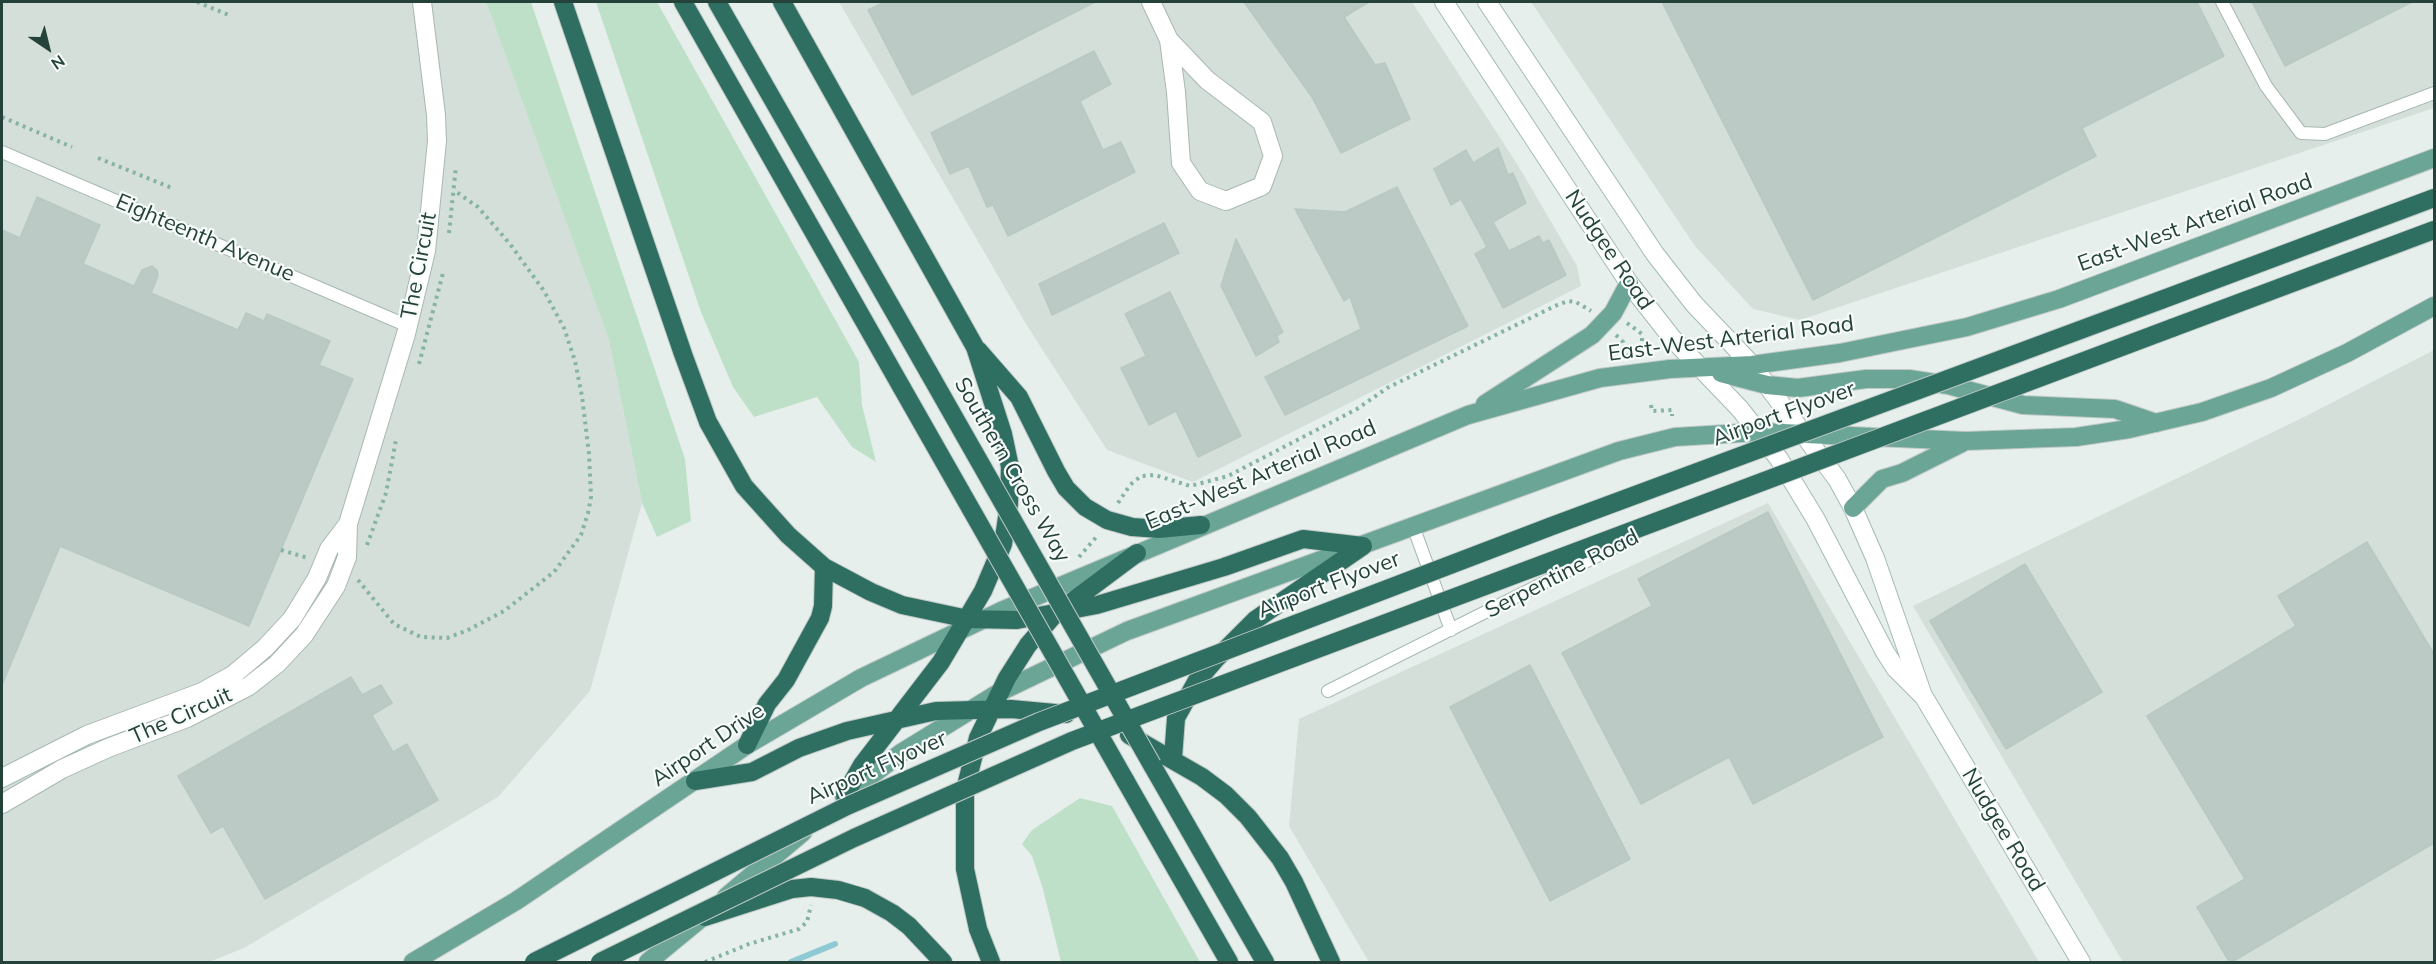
<!DOCTYPE html>
<style>
body{margin:0}
#map{position:relative;width:2436px;height:964px;overflow:hidden;background:#e6efeb;font-family:Mulish,sans-serif}
canvas{display:block}
.frame{position:absolute;inset:0;border:3px solid #24423a;pointer-events:none}
.north{position:absolute;left:18px;top:18px;width:60px;height:60px;-webkit-text-stroke:4px #f7fbf9;paint-order:stroke;rotate:145deg;font-size:16px;font-weight:700;line-height:24px;text-align:center;color:#24423a}
.north::after{content:'';display:block;margin:auto;width:21px;height:27px;background:#24423a;clip-path:polygon(50% 0,100% 100%,50% 72%,0 100%)}
</style>
<div id="map">
<canvas width="2436" height="964"></canvas>
<div class="frame"></div>
<div class="north">N</div>
</div>
<script>
const c = document.querySelector('canvas').getContext('2d');
c.lineJoin = 'round';
function fill(path, color) {
  c.fillStyle = color;
  c.fill(path, 'evenodd');
}
function toPath(rows) {
  const path = new Path2D();
  for (const r of rows) {
    path.moveTo(r[0], r[1]);
    for (let i = 2; i < r.length; i += 2) path.lineTo(r[i], r[i + 1]);
  }
  return path;
}
function strokePath(path, color, width, dash) {
  c.strokeStyle = color;
  c.lineWidth = width;
  c.lineCap = dash ? 'butt' : 'round';
  c.setLineDash(dash || []);
  c.stroke(path);
}
function write(font, color, halo, rows, align = 'center') {
  c.font = font + ' Mulish,sans-serif';
  c.lineWidth = 4.5;
  c.setLineDash([]);
  c.textBaseline = 'middle';
  c.strokeStyle = halo;
  c.fillStyle = color;
  for (const [text, x, y, turn = 0] of rows) {
    c.save();
    c.translate(x, y);
    c.rotate((+turn || 0) * Math.PI / 180);
    c.textAlign = isNaN(turn) ? turn : align;
    if (halo) c.strokeText(text, 0, 0);
    c.fillText(text, 0, 0);
    c.restore();
  }
}
fill(toPath([
 [2,2,486,2,609,340,642,503,590,691,498,797,244,948,209,962,2,962],
 [839,2,1412,2,1519,167,1577,266,1581,286,1193,482,1107,450,1026,324],
 [1531,2,2434,2,2434,108,1800,320,1753,309,1695,246],
 [2434,350,2434,962,2123,962,1913,606,2304,417],
 [1768,503,2039,962,1369,962,1289,826,1299,719]
]), '#d4dfda');
fill(toPath([
 [486,2,531,2,685,459,691,521,657,537,642,503,609,340],
 [596,2,657,2,859,362,862,405,876,462,852,447,817,397,754,417,733,387,701,312],
 [1080,798,1112,806,1200,962,1061,962,1043,889,1032,856,1022,844,1032,830]
]), '#bfe0c8');
strokePath(toPath([
 [791,962,835,944]
]), '#8ec9d4', 6);
const building = toPath([
 [885,2,1095,2,912,95,868,10,885,2],
 [1244,2,1369,2,1344,17,1375,65,1385,63,1410,119,1341,153,1312,97,1244,2],
 [1662,2,2197,2,2224,56,2082,128,2096,156,1813,300,1662,2],
 [2252,2,2412,2,2285,66,2252,2],
 [1094,51,1111,84,1080,101,1103,150,1121,142,1135,172,1008,236,993,205,987,207,969,166,950,174,931,133,1094,51],
 [1498,148,1508,175,1513,173,1526,203,1493,222,1509,251,1539,236,1543,243,1549,240,1566,275,1503,308,1475,254,1487,247,1461,199,1451,205,1434,169,1466,150,1473,163,1498,148],
 [1397,187,1468,326,1285,415,1265,377,1361,329,1350,297,1344,301,1295,209,1345,212,1397,187],
 [37,197,100,225,83,264,134,286,142,270,152,266,157,270,158,276,151,293,238,330,246,313,264,321,267,314,330,341,319,365,353,379,249,626,60,546,2,685,2,230,20,238,37,197],
 [1164,223,1179,253,1052,315,1039,284,1164,223],
 [1236,239,1283,332,1277,336,1279,342,1256,356,1221,286,1236,239],
 [1170,292,1241,436,1198,457,1176,411,1149,425,1121,368,1146,356,1125,314,1170,292],
 [1768,512,1883,737,1753,804,1729,757,1641,804,1562,653,1652,606,1638,579,1768,512],
 [2367,542,2434,654,2434,843,2230,963,2197,907,2245,879,2147,716,2296,626,2278,596,2367,542],
 [2025,564,2102,692,2006,749,1930,621,2025,564],
 [1530,665,1630,859,1550,901,1450,707,1530,665],
 [351,677,362,695,381,685,392,703,372,715,393,752,407,744,438,800,265,899,223,826,211,833,178,776,351,677]
]);
fill(building, '#bbcac4');
strokePath(building, '#b8c9c2', 1.5);
const service = toPath([
 [2222,2,2266,86,2301,133,2325,134,2434,93],
 [2,152,408,326],
 [1413,526,1451,630],
 [1328,691,1631,539]
]);
const minor = toPath([
 [1151,2,1169,40],
 [1169,40,1207,80,1262,122,1273,156,1262,186,1226,201,1200,191,1181,163,1176,92,1169,40],
 [2,778,87,735,202,692,233,675,265,648,292,619,317,578,329,549,348,524],
 [2,804,62,769,108,748,187,718,249,686,277,664,304,635,336,586,347,557,348,524,406,334,426,251,437,141,436,115,422,2]
]);
const secondary = toPath([
 [1444,2,1629,283,1672,338,1740,409,1779,459,1815,518,1885,652,1896,669,1924,697,2081,962],
 [1487,2,1655,254,1694,304,1752,365,1837,479,1853,508,1875,558,1922,693]
]);
const primary = toPath([
 [1721,373,1767,385,1798,388,1866,379,1909,379,1948,385,2023,405,2115,409,2156,423],
 [1485,404,1592,335,1613,313,1629,283],
 [1853,508,1882,479,1902,473,1962,443],
 [844,796,901,753,1000,692,1127,631,1619,451,1675,437,1759,432,1966,441,2076,437,2129,429,2202,412,2271,388,2347,353,2434,306],
 [726,897,803,832],
 [413,962,516,901,747,745,861,678,1001,611,1468,415,1600,378,1670,369,1752,365,1840,353,1967,327,2059,299,2434,158],
 [648,962,705,915]
]);
const motorway = toPath([
 [563,2,683,354,708,422,744,486,788,535,824,567,871,592,902,605,968,619,1017,620,1097,605,1224,567,1303,539,1363,546],
 [683,2,902,388],
 [717,2,929,373],
 [782,2,975,347,1003,434,1010,467,1009,504,1003,544,983,591,941,662,862,765,845,795],
 [2161,300,2434,198],
 [2172,328,2434,230],
 [978,350,1019,397,1056,471,1066,488,1085,507,1107,520,1132,527,1159,529,1201,525],
 [1129,735,1202,777,1226,795,1248,817,1280,858,1294,882,1331,962],
 [747,745,767,704,786,680,820,618,823,606,824,567],
 [1173,758,1176,718,1196,682,1215,660,1255,620,1363,546],
 [1152,765,1265,962],
 [1125,780,1229,962],
 [695,781,752,772,799,748,847,731,936,711,1011,709,1066,714],
 [705,917,792,889,811,887,838,890,865,898,892,913,909,926,943,962],
 [991,962,978,929,965,869,965,790,978,738,1007,678,1028,645,1054,615,1137,553]
]);
strokePath(service, '#a8b8b2', 14);
strokePath(minor, '#a8b8b2', 20);
strokePath(secondary, '#a4bbb3', 20);
strokePath(primary, '#c2cac8', 20);
strokePath(motorway, '#c2cac8', 20);
strokePath(toPath([
 [197,2,229,15],
 [2,117,72,147],
 [98,158,172,188],
 [449,233,456,166],
 [1627,323,1642,334,1642,341],
 [1616,335,1623,342,1628,357],
 [419,364,443,273],
 [1651,405,1652,411,1672,410,1672,416],
 [1118,503,1130,485,1141,476,1155,475,1190,486,1228,476,1357,409,1387,388,1555,306,1568,301,1576,302,1591,311],
 [367,545,386,493,396,440],
 [281,550,308,558],
 [1079,557,1098,535],
 [358,580,394,624,421,637,447,638,466,631,504,611,554,572,581,535,588,513,591,497,589,454,582,396,575,361,564,328,544,291,510,244,478,207,455,191],
 [705,962,749,944,799,929,807,922,811,905]
]), '#86b3a5', 4, [3, 4.5]);
strokePath(service, '#fff', 12);
strokePath(minor, '#fff', 18);
strokePath(secondary, '#fff', 18);
strokePath(primary, '#6aa596', 18);
strokePath(motorway, '#2f6f62', 18);
const motorwayBridge = toPath([
 [929,373,1152,765],
 [902,388,1125,780],
 [534,962,847,806,1039,722,1552,526,2161,300],
 [600,962,854,838,1072,741,2172,328]
]);
strokePath(motorwayBridge, '#c2cac8', 20, []);
strokePath(motorwayBridge, '#2f6f62', 18);
write('22px', '#24423a', '#f7fbf9', [
 ["East-West Arterial Road",2195,223,-20],
 ["Eighteenth Avenue",205,238,23],
 ["Nudgee Road",1609,250,56],
 ["The Circuit",419,266,-79],
 ["East-West Arterial Road",1731,339,-7],
 ["Airport Flyover",1784,414,-20],
 ["Southern Cross Way",1012,470,60],
 ["East-West Arterial Road",1261,475,-23],
 ["Serpentine Road",1562,574,-27],
 ["Airport Flyover",1329,585,-21],
 ["The Circuit",181,716,-24],
 ["Airport Drive",708,745,-34],
 ["Airport Flyover",877,768,-24],
 ["Nudgee Road",2003,830,59]
]);
</script>
